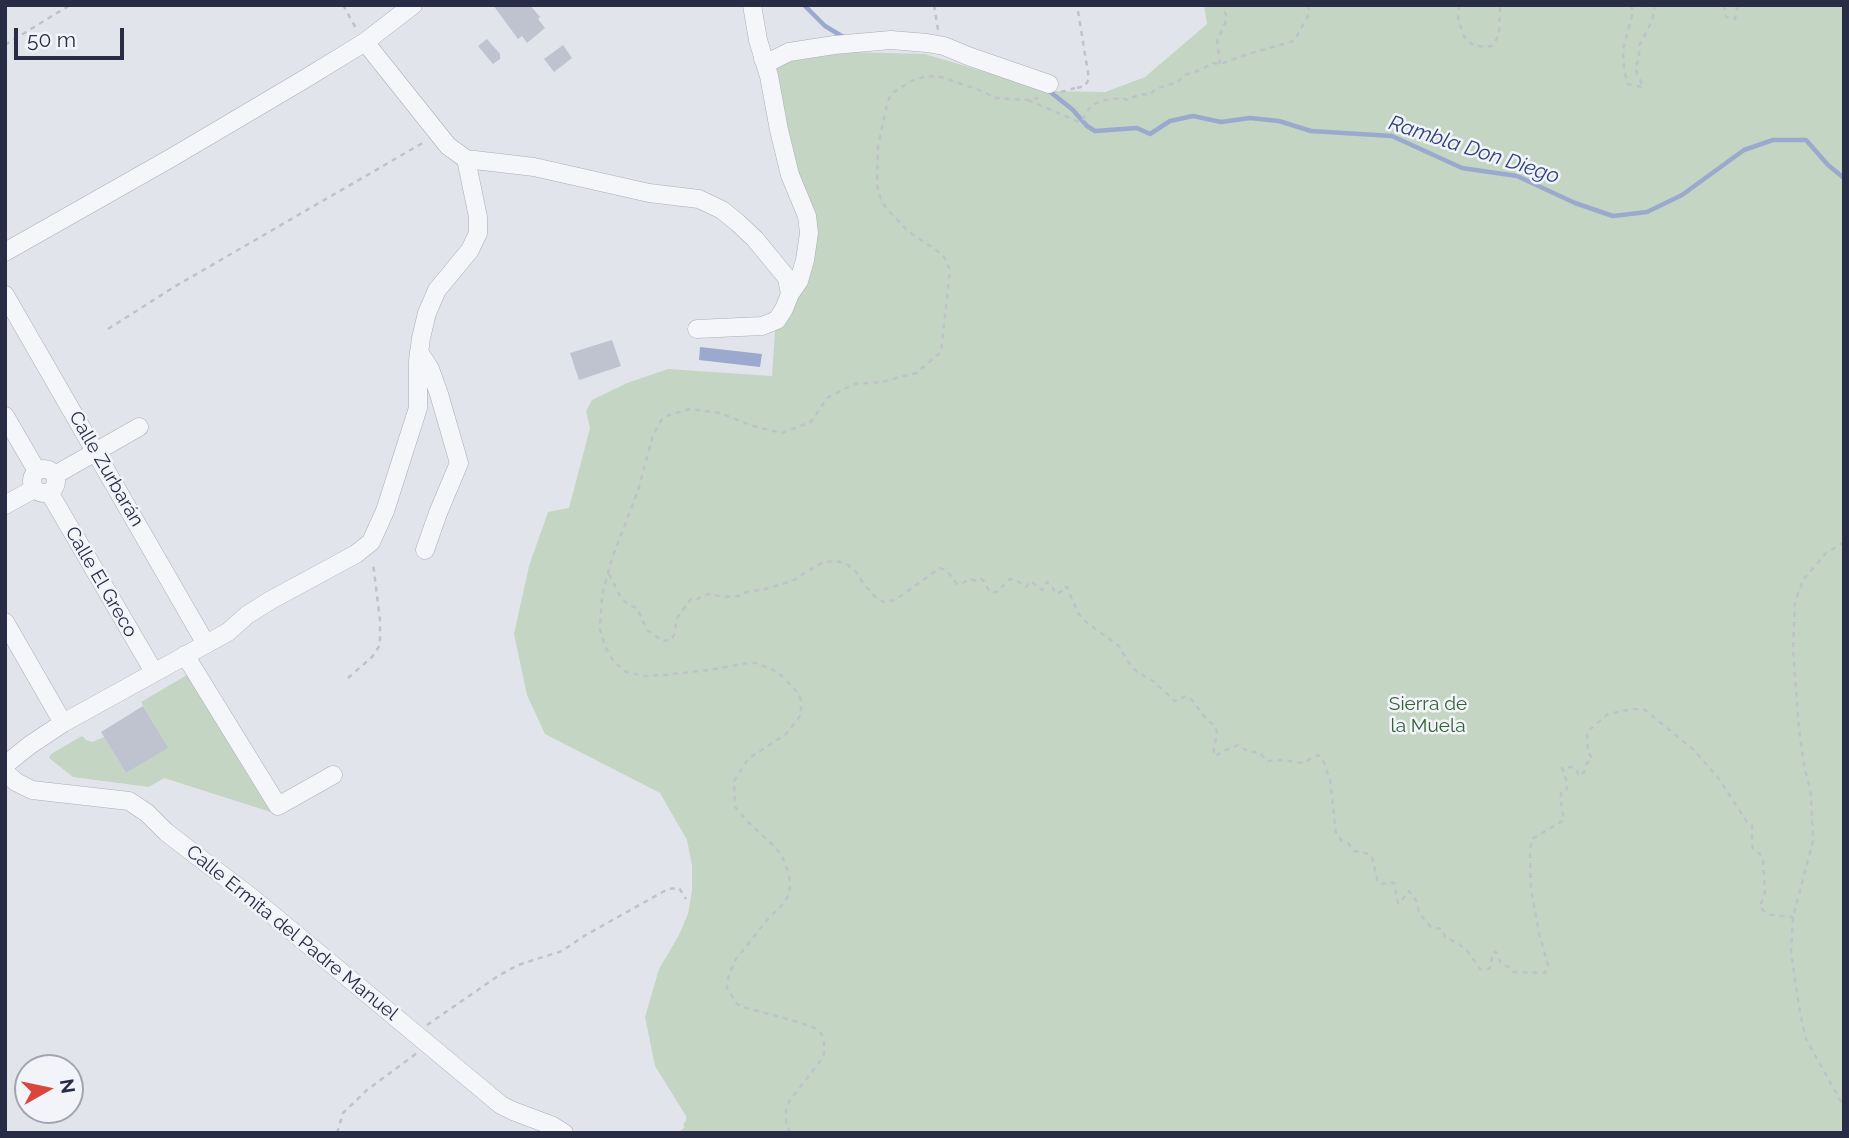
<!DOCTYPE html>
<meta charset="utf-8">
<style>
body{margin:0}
#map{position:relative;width:1849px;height:1138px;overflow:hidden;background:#e2e4ec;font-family:Raleway,sans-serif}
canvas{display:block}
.frame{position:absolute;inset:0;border:7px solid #282d45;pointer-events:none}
.north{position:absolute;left:14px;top:1054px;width:70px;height:70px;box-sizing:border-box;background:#f2f4f9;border:2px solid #a1a4b1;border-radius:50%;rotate:81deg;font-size:19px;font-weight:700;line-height:28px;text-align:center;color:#282d45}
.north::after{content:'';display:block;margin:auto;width:24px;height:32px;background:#da463e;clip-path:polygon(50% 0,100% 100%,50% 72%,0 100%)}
.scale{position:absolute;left:14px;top:28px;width:110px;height:32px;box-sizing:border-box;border:4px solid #282d45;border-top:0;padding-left:9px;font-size:21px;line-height:24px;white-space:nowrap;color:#282d45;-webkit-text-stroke:5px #f2f4f9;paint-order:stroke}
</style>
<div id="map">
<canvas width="1849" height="1138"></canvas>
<div class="frame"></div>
<div class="north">N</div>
<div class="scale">50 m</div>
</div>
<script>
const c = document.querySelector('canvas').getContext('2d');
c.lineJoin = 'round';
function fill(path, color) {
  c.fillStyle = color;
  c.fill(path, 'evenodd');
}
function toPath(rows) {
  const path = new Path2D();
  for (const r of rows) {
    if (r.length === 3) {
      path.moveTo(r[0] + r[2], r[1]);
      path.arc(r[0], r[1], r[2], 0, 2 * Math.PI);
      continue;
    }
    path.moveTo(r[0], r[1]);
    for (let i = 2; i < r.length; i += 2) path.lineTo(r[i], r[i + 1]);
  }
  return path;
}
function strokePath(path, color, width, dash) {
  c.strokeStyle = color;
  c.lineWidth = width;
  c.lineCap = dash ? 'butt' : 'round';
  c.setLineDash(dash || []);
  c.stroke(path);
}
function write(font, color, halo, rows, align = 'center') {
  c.font = font + ' Raleway,sans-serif';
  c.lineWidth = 5;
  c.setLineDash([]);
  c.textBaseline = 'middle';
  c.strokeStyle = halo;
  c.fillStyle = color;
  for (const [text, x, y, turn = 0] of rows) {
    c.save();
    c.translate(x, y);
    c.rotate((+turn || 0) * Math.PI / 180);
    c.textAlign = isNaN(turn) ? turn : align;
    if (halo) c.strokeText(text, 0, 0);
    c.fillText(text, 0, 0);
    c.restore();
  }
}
fill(toPath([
 [1204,5,1844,5,1844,1133,678,1133,685,1127,683,1125,686,1120,686,1116,655,1066,645,1017,659,969,679,935,688,914,692,890,692,866,687,840,660,793,545,734,527,695,514,634,529,566,548,512,569,508,590,428,586,411,592,400,627,383,668,369,772,376,775,331,790,314,808,262,793,166,774,71,785,62,848,52,925,54,1049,91,1105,92,1145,77,1207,24],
 [192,672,277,814,164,778,149,787,73,777,49,758,51,754,82,736,86,740,92,742,104,737,126,773,167,748,141,702]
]), '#c4d6c3');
fill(toPath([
 [700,347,762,354,760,367,699,360]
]), '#9ba9ce');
strokePath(toPath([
 [804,5,825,26,845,38],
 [1048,90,1073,110,1087,126,1095,131,1137,128,1150,134,1170,121,1193,116,1221,122,1250,118,1279,121,1311,131,1392,136,1462,168,1517,176,1575,203,1613,216,1647,212,1682,195,1744,150,1773,140,1806,140,1828,165,1844,178]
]), '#9ba9ce', 4.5);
fill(toPath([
 [493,5,530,5,540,17,538,19,545,28,527,43,522,36,518,39],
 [487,39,500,54,500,59,493,64,478,46],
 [563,45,572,58,554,72,544,59],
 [612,340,621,366,579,380,570,353],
 [143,706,168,748,126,773,101,732]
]), '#bfc2cf');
const minor = toPath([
 [752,5,758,40,769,76,779,130,790,175,807,216,809,233,805,260,799,281,790,294],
 [365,42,448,146,466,159,534,167,649,193,699,199,722,210,738,223,755,239,787,278,790,294,784,309,777,320,762,326,697,329],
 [763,59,771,61,789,52,834,45,891,40,927,43,944,46,968,56,1049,84],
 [5,252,171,158,303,80,365,42,413,5],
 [5,295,206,644],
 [419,352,430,369,439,394,459,463,438,513,425,550],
 [5,416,37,471],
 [44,481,12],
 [55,475,139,427],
 [49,492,154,672],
 [5,505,34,489],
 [5,622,63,723],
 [185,655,278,806,333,775],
 [5,765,30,745,63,723,228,632,247,615,271,600,356,554,371,542,385,511,418,408,418,361,421,338,427,313,437,290,470,250,478,233,478,217,466,159],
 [5,772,16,782,32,790,129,801,147,813,166,832,201,859,251,897,501,1105,513,1111,553,1126,564,1133]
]);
strokePath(minor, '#aaadba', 19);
strokePath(toPath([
 [343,5,357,30],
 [934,5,938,30],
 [1459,5,1458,20,1465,38,1473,45,1485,47,1492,46,1499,35,1500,5],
 [1631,5,1633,12,1623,49,1624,70,1628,84,1643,87,1635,68,1639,59,1639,46,1652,21,1655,5],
 [1724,5,1726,17,1735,19,1738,5],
 [5,45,70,5],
 [1220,64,1217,41,1226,21,1226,15,1222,5],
 [1077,88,1085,86,1089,79,1077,5],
 [1061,92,1075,88],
 [1028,100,1079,122,1083,120,1086,113,1092,105,1105,100,1123,98,1127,100,1141,94,1149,95,1158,88,1178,82,1184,75,1200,70,1213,63,1220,64,1248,54,1294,41,1308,16,1309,5],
 [108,329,174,287,426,141],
 [1844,542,1826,553,1803,580,1795,602,1793,649,1799,729,1804,765,1811,794,1813,841,1793,917,1791,952,1800,1013,1806,1039,1844,1107],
 [609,574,621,598,629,605,637,608,647,630,663,641,671,640,674,635,677,618,691,599,695,600,708,594,725,597,738,596,749,591,762,590,792,581,823,562,837,561,848,565,856,572,863,583,877,599,884,602,895,600,940,568,948,572,957,584,963,583,969,579,977,581,981,579,984,581,989,591,991,593,996,592,1010,579,1016,580,1026,587,1031,581,1042,590,1045,588,1047,582,1051,585,1056,594,1062,591,1064,587,1067,587,1078,613,1086,622,1119,646,1128,662,1137,672,1153,681,1175,701,1186,696,1192,700,1207,720,1215,726,1217,732,1213,755,1217,755,1223,751,1238,745,1249,752,1259,752,1267,761,1282,760,1303,763,1318,755,1323,760,1330,780,1336,834,1341,840,1348,843,1354,851,1369,854,1372,857,1378,883,1382,884,1390,882,1394,883,1398,903,1401,903,1406,893,1409,891,1417,902,1419,913,1431,927,1442,929,1445,937,1459,944,1468,952,1480,969,1485,970,1490,968,1493,952,1496,952,1501,964,1509,967,1514,972,1545,973,1548,965,1539,933,1531,890,1530,851,1532,839,1564,820,1561,803,1561,791,1567,789,1567,782,1562,768,1568,767,1576,768,1579,776,1584,772,1587,763,1592,758,1588,752,1587,732,1608,714,1633,709,1645,710,1694,750,1719,779,1747,822,1752,825,1752,844,1753,849,1760,854,1763,860,1765,892,1760,907,1764,911,1771,915,1793,917],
 [348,678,372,657,380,645,380,620,373,563],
 [427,1025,498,976,518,965,562,951,584,936,668,889,679,888,686,899],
 [337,1133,343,1113,367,1090,417,1053],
 [790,1133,786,1121,786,1109,790,1100,822,1059,824,1054,824,1040,821,1033,813,1027,798,1022,743,1007,737,1004,727,988,727,983,730,972,736,959,767,920,783,904,788,896,790,887,789,874,782,856,774,846,749,823,735,807,734,781,748,759,786,734,801,715,801,700,798,693,778,672,756,663,748,663,709,670,665,675,645,676,626,672,614,662,605,646,600,629,602,596,612,558,638,491,653,435,662,419,669,415,690,409,720,413,753,426,782,433,811,422,827,398,854,384,882,382,916,373,941,352,950,270,947,263,943,255,908,231,886,208,880,197,877,185,878,146,887,104,891,94,911,81,927,76,941,77,982,91,995,98,1028,100,1038,98]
]), '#c0c2ca', 2.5, [5, 5]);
strokePath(minor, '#f5f6f9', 18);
write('19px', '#282d45', '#f2f4f9', [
 ["Calle Zurbarán",106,469,60],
 ["Calle El Greco",101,582,60],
 ["Calle Ermita del Padre Manuel",292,933,39]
]);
write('19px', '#356235', '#f2f4f9', [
 ["Sierra de",1428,704],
 ["la Muela",1428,726]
]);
write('italic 21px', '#2f427d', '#f2f4f9', [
 ["Rambla Don Diego",1474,150,18]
]);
</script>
